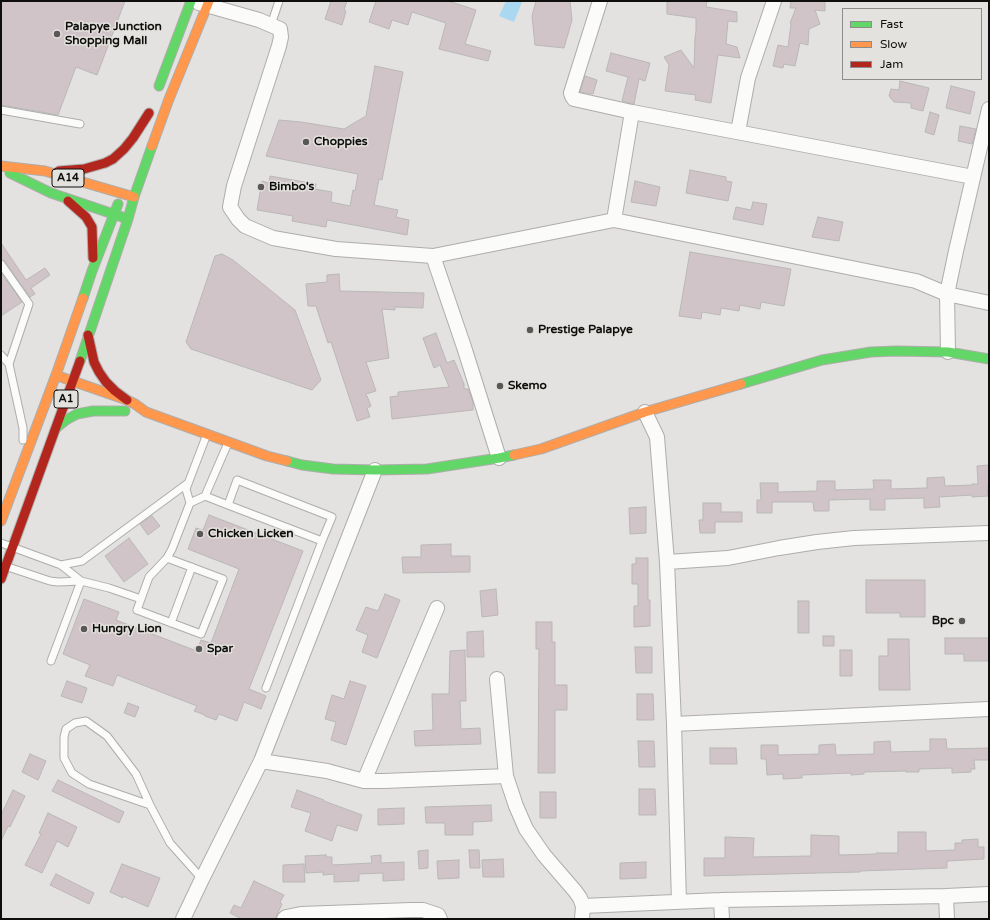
<!DOCTYPE html>
<style>
body{margin:0}
#map{position:relative;width:990px;height:920px;overflow:hidden;background:#e3e2e0;font-family:"Varela Round",sans-serif}
canvas{display:block}
.frame{position:absolute;inset:0;border:2px solid #0e0e0c;pointer-events:none}
.legend{position:absolute;left:842px;top:8px;width:140px;height:72px;box-sizing:border-box;background:#e4e2df;border:1px solid #8e8d8b;margin:0;padding:5px 7px;list-style:none;font-size:12px;color:#0e0e0c}
.legend li{display:flex;align-items:center;gap:8px;height:20px}
.legend b{width:20px;border:1px solid #8e8d8b}
</style>
<div id="map">
<canvas width="990" height="920"></canvas>
<div class="frame"></div>
<ul class="legend">
<li><b style="height:5px;background:#63d668"></b>Fast</li>
<li><b style="height:5px;background:#ff974d"></b>Slow</li>
<li><b style="height:5px;background:#b3261e"></b>Jam</li>
</ul>
</div>
<script>
const c = document.querySelector('canvas').getContext('2d');
c.lineJoin = 'round';
function fill(path, color) {
  c.fillStyle = color;
  c.fill(path, 'evenodd');
}
function toPath(rows) {
  const path = new Path2D();
  for (const r of rows) {
    path.moveTo(r[0], r[1]);
    for (let i = 2; i < r.length; i += 2) path.lineTo(r[i], r[i + 1]);
  }
  return path;
}
function strokePath(path, color, width, dash) {
  c.strokeStyle = color;
  c.lineWidth = width;
  c.lineCap = dash ? 'butt' : 'round';
  c.setLineDash(dash || []);
  c.stroke(path);
}
function write(font, color, halo, rows, align = 'center') {
  c.font = font + ' "Varela Round",sans-serif';
  c.lineWidth = 3;
  c.setLineDash([]);
  c.textBaseline = 'middle';
  c.strokeStyle = halo;
  c.fillStyle = color;
  for (const [text, x, y, turn = 0] of rows) {
    c.save();
    c.translate(x, y);
    c.rotate((+turn || 0) * Math.PI / 180);
    c.textAlign = isNaN(turn) ? turn : align;
    if (halo) c.strokeText(text, 0, 0);
    c.fillText(text, 0, 0);
    c.restore();
  }
}
fill(toPath([
 [506,1,520,1,522,2,514,22,499,16]
]), '#aad8f1');
const building = toPath([
 [1,1,125,1,97,75,76,67,58,115,1,105,1,1],
 [331,1,347,1,344,10,346,11,342,25,325,19,331,1],
 [376,1,448,1,476,10,465,44,491,51,488,61,439,49,446,23,412,12,408,25,392,20,389,29,369,22,376,1],
 [536,1,570,1,572,20,564,48,535,45,532,16,536,1],
 [667,1,707,1,706,7,737,12,737,22,728,21,726,44,737,47,740,58,718,55,711,103,695,100,696,95,665,91,669,65,664,57,681,50,694,68,695,38,696,31,696,18,667,14,667,1],
 [791,1,825,1,825,11,815,10,820,24,809,29,808,45,800,43,795,66,784,64,783,68,773,66,778,45,788,47,791,24,790,23,796,8,790,8,791,1],
 [611,53,650,63,645,81,639,79,634,104,622,101,628,77,606,71,611,53],
 [375,66,403,72,382,180,379,179,374,205,398,210,396,217,409,220,407,235,327,220,326,227,292,221,293,216,257,210,262,181,269,183,270,176,316,184,315,189,332,192,331,202,350,206,353,190,355,191,358,174,266,156,279,120,301,122,344,129,366,116,375,66],
 [585,76,597,80,593,94,580,92,585,76],
 [900,81,929,88,923,111,911,108,911,103,894,102,889,96,891,89,899,90,900,81],
 [951,86,975,92,970,114,946,108,951,86],
 [930,112,939,115,934,135,925,132,930,112],
 [960,126,976,129,972,144,958,141,960,126],
 [690,170,726,177,726,181,732,182,728,201,686,193,690,170],
 [635,181,660,187,656,206,631,202,635,181],
 [753,202,767,204,763,225,733,219,736,207,751,210,753,202],
 [818,217,843,222,839,241,812,237,818,217],
 [1,243,26,280,45,268,50,275,31,288,35,294,30,297,5,261,1,259,1,243],
 [690,252,791,269,784,306,761,302,760,309,740,305,739,311,721,308,720,315,702,312,701,319,679,316,690,252],
 [222,254,233,260,295,310,321,380,312,390,191,349,186,342,215,256,222,254],
 [1,273,22,302,1,316,1,273],
 [339,274,340,291,424,293,423,308,395,307,395,310,382,309,389,358,366,362,376,391,366,394,366,396,367,396,371,406,367,408,370,417,357,421,331,342,328,343,316,306,308,306,306,284,327,282,327,275,339,274],
 [436,333,447,363,454,360,464,384,464,389,468,389,473,402,473,410,392,419,390,397,398,396,398,392,449,387,440,365,434,368,423,338,436,333],
 [989,465,989,487,987,487,988,496,972,497,972,495,939,497,940,507,924,508,924,498,885,499,885,510,870,510,870,499,829,500,829,511,814,511,813,502,772,502,772,513,757,513,757,500,761,500,760,483,778,483,778,492,817,491,817,481,835,481,835,490,874,489,873,480,891,480,891,489,927,488,927,478,944,477,945,486,972,485,972,484,978,484,977,466,989,465],
 [703,503,721,503,721,512,742,512,742,522,715,522,715,533,700,533,699,520,703,520,703,503],
 [646,507,646,533,630,534,629,508,646,507],
 [209,515,303,551,249,689,266,696,261,709,244,702,237,721,219,714,216,720,205,716,205,715,194,711,197,706,117,675,113,686,85,676,90,665,63,654,84,599,119,612,116,620,194,650,195,647,198,648,201,640,211,643,239,569,188,549,196,528,203,530,209,515],
 [152,516,160,526,148,535,140,524,152,516],
 [129,538,148,564,124,582,105,556,129,538],
 [451,544,451,556,470,556,470,572,403,573,402,557,421,557,421,545,451,544],
 [636,558,648,558,648,600,650,600,650,626,634,627,634,606,638,606,638,584,632,584,632,564,636,564,636,558],
 [866,580,925,580,925,617,900,617,900,613,866,613,866,580],
 [496,589,498,615,482,617,480,591,496,589],
 [385,594,400,600,377,658,362,652,368,635,356,630,366,607,378,611,385,594],
 [798,601,809,601,809,633,798,633,798,601],
 [536,622,552,622,552,642,555,642,555,685,567,685,567,710,555,710,555,773,538,773,539,649,536,649,536,622],
 [483,631,484,657,467,657,467,632,483,631],
 [823,636,834,636,834,646,823,646,823,636],
 [945,638,989,638,989,661,964,661,964,654,945,654,945,638],
 [888,639,909,639,910,690,879,690,879,656,888,656,888,639],
 [635,647,652,647,652,673,636,673,635,647],
 [465,650,466,701,460,701,461,729,480,728,481,744,415,746,414,731,433,730,432,694,449,694,450,651,465,650],
 [840,650,852,650,852,676,840,676,840,650],
 [67,681,87,688,82,703,61,696,67,681],
 [350,681,366,686,346,745,331,740,336,722,325,719,332,695,344,699,350,681],
 [637,694,653,694,654,720,637,720,637,694],
 [128,703,139,707,135,717,124,713,128,703],
 [930,739,946,739,947,749,989,748,989,760,974,760,975,769,971,769,971,772,952,773,952,768,919,769,919,772,906,772,906,771,864,772,864,774,851,775,851,773,802,775,802,778,783,779,783,774,767,775,766,759,761,759,761,745,778,745,778,755,819,754,819,745,835,744,836,755,874,754,874,742,890,741,891,752,930,751,930,739],
 [638,741,654,741,655,767,639,767,638,741],
 [710,748,736,748,737,764,710,764,710,748],
 [30,754,46,761,38,780,22,772,30,754],
 [58,780,124,812,119,823,52,791,58,780],
 [639,789,655,789,656,815,639,815,639,789],
 [13,790,25,796,10,827,8,826,1,841,1,815,13,790],
 [297,790,324,800,324,801,362,815,357,831,337,825,332,841,305,831,311,813,291,807,297,790],
 [540,792,556,792,556,818,540,818,540,792],
 [491,805,492,821,473,822,473,835,445,835,445,823,426,823,425,807,491,805],
 [404,808,404,824,378,825,378,809,404,808],
 [48,813,77,827,68,847,57,841,42,873,25,865,41,834,39,833,48,813],
 [898,832,926,832,926,851,955,850,955,843,962,843,962,840,978,839,978,847,984,847,984,859,947,861,947,868,860,871,860,872,819,873,704,876,704,858,725,858,725,837,754,838,753,857,811,856,811,835,839,836,839,855,876,854,876,853,898,853,898,832],
 [428,850,428,868,419,869,418,851,428,850],
 [469,850,479,850,480,868,470,868,469,850],
 [326,855,326,857,332,857,332,865,372,863,371,856,381,855,381,863,404,862,404,880,383,881,383,873,359,874,359,881,334,882,334,874,323,875,323,872,306,873,305,856,326,855],
 [503,859,504,877,483,877,482,860,503,859],
 [459,860,459,878,438,879,437,861,459,860],
 [646,862,646,878,620,879,620,863,646,862],
 [122,864,160,878,148,907,123,896,123,898,110,892,122,864],
 [304,864,305,882,283,882,283,865,304,864],
 [56,874,94,893,89,904,50,885,56,874],
 [254,881,284,895,280,902,282,904,275,919,242,919,230,913,234,905,241,908,254,881]
]);
fill(building, '#d1c4c8');
strokePath(building, '#b9b7b7', 1);
const lane = toPath([
 [271,25,279,1],
 [1,110,80,124],
 [1,264,29,304,9,364],
 [1,355,9,364,23,428,23,440],
 [205,496,228,505,322,541,332,517,237,480,228,505],
 [190,503,205,496,228,443],
 [1,543,61,565,81,581],
 [167,558,223,579,201,634,137,610,149,577,167,558,172,549,190,503,186,489,207,434],
 [61,565,82,561,188,483],
 [8,567,50,581,58,582,81,581,109,588,141,599],
 [171,623,192,567],
 [51,661,81,581],
 [266,688,322,541],
 [150,805,136,774,107,736,86,721,75,723,66,729,64,737,64,758,72,773,89,784,150,805,170,843,202,879]
]);
const street = toPath([
 [600,1,571,93,572,96,574,99,632,112,973,177],
 [199,3,259,20,280,29,281,37,279,46,234,186,230,207,238,219,245,226,273,238,336,249,433,256,614,220,916,281,947,294,989,303],
 [738,132,748,78,774,1],
 [614,220,632,112],
 [433,256,464,347,499,458],
 [948,352,947,294,956,251,989,109],
 [645,412,657,437,667,562,674,724,679,902],
 [667,562,728,558,779,548,817,542,854,538,989,533],
 [497,679,506,776,516,806,526,829,544,855,575,891,580,898,583,906,582,919],
 [674,724,989,709],
 [261,761,327,771,364,781,384,781,506,776],
 [364,781,437,608],
 [946,896,947,919],
 [721,900,722,919],
 [583,906,721,900,946,896,989,894],
 [183,919,202,879,261,761,375,470],
 [284,919,286,917,301,914,411,910,423,910,438,915,440,919]
]);
const fast = toPath([
 [159,86,191,1],
 [10,173,51,193,128,219],
 [83,298,92,271,118,204],
 [80,361,128,219,134,197,152,146],
 [741,384,822,360,871,352,896,351,948,352,989,359],
 [56,428,66,420,77,414,93,411,125,411],
 [287,461,302,465,333,469,375,470,427,469,499,458,514,455]
]);
const slow = toPath([
 [152,146,169,99,209,1],
 [1,166,45,171,134,197],
 [58,376,127,400,135,404,146,412,267,456,287,461],
 [514,455,541,449,645,412,741,384],
 [1,521,56,375,83,298]
]);
const jam = toPath([
 [59,171,84,169,105,163,113,159,124,149,133,138,149,113],
 [68,201,86,217,92,227,93,258],
 [88,335,94,362,99,372,106,382,115,391,127,400],
 [1,579,80,361]
]);
strokePath(lane, '#aeadac', 9);
strokePath(street, '#aeadac', 16);
strokePath(fast, '#aeadac', 11);
strokePath(slow, '#aeadac', 11);
strokePath(jam, '#aeadac', 11);
strokePath(lane, '#fbfbfa', 7);
strokePath(street, '#fbfbfa', 14);
strokePath(fast, '#63d668', 9);
strokePath(slow, '#ff974d', 9);
strokePath(jam, '#b3261e', 9);
for (const [x, y, r, color] of [
 [57,34,4,"#595856"],
 [306,142,4,"#595856"],
 [261,187,4,"#595856"],
 [530,330,4,"#595856"],
 [500,386,4,"#595856"],
 [200,534,4,"#595856"],
 [962,621,4,"#595856"],
 [84,629,4,"#595856"],
 [199,649,4,"#595856"]
]) {
  const dot = new Path2D();
  dot.arc(x, y, r, 0, 2 * Math.PI);
  c.fillStyle = color;
  c.fill(dot);
  strokePath(dot, '#e4e2df', 1.5);
}
for (const [x, y, w] of [
 [68,178,32],
 [66,399,24]
]) {
  const box = new Path2D();
  box.roundRect(x - w / 2, y - 9, w, 18, 3);
  c.fillStyle = '#e4e2df';
  c.fill(box);
  strokePath(box, '#0e0e0c', 1);
}
write('bold 11px', '#0e0e0c', null, [
 ["A14",68,178],
 ["A1",66,399]
]);
write('bold 12px', '#0e0e0c', '#e4e2df', [
 ["Palapye Junction",65,27],
 ["Shopping Mall",65,41],
 ["Choppies",314,142],
 ["Bimbo's",269,187],
 ["Prestige Palapye",538,330],
 ["Skemo",508,386],
 ["Chicken Licken",208,534],
 ["Bpc",954,621,"right"],
 ["Hungry Lion",92,629],
 ["Spar",207,649]
], 'left');
</script>
